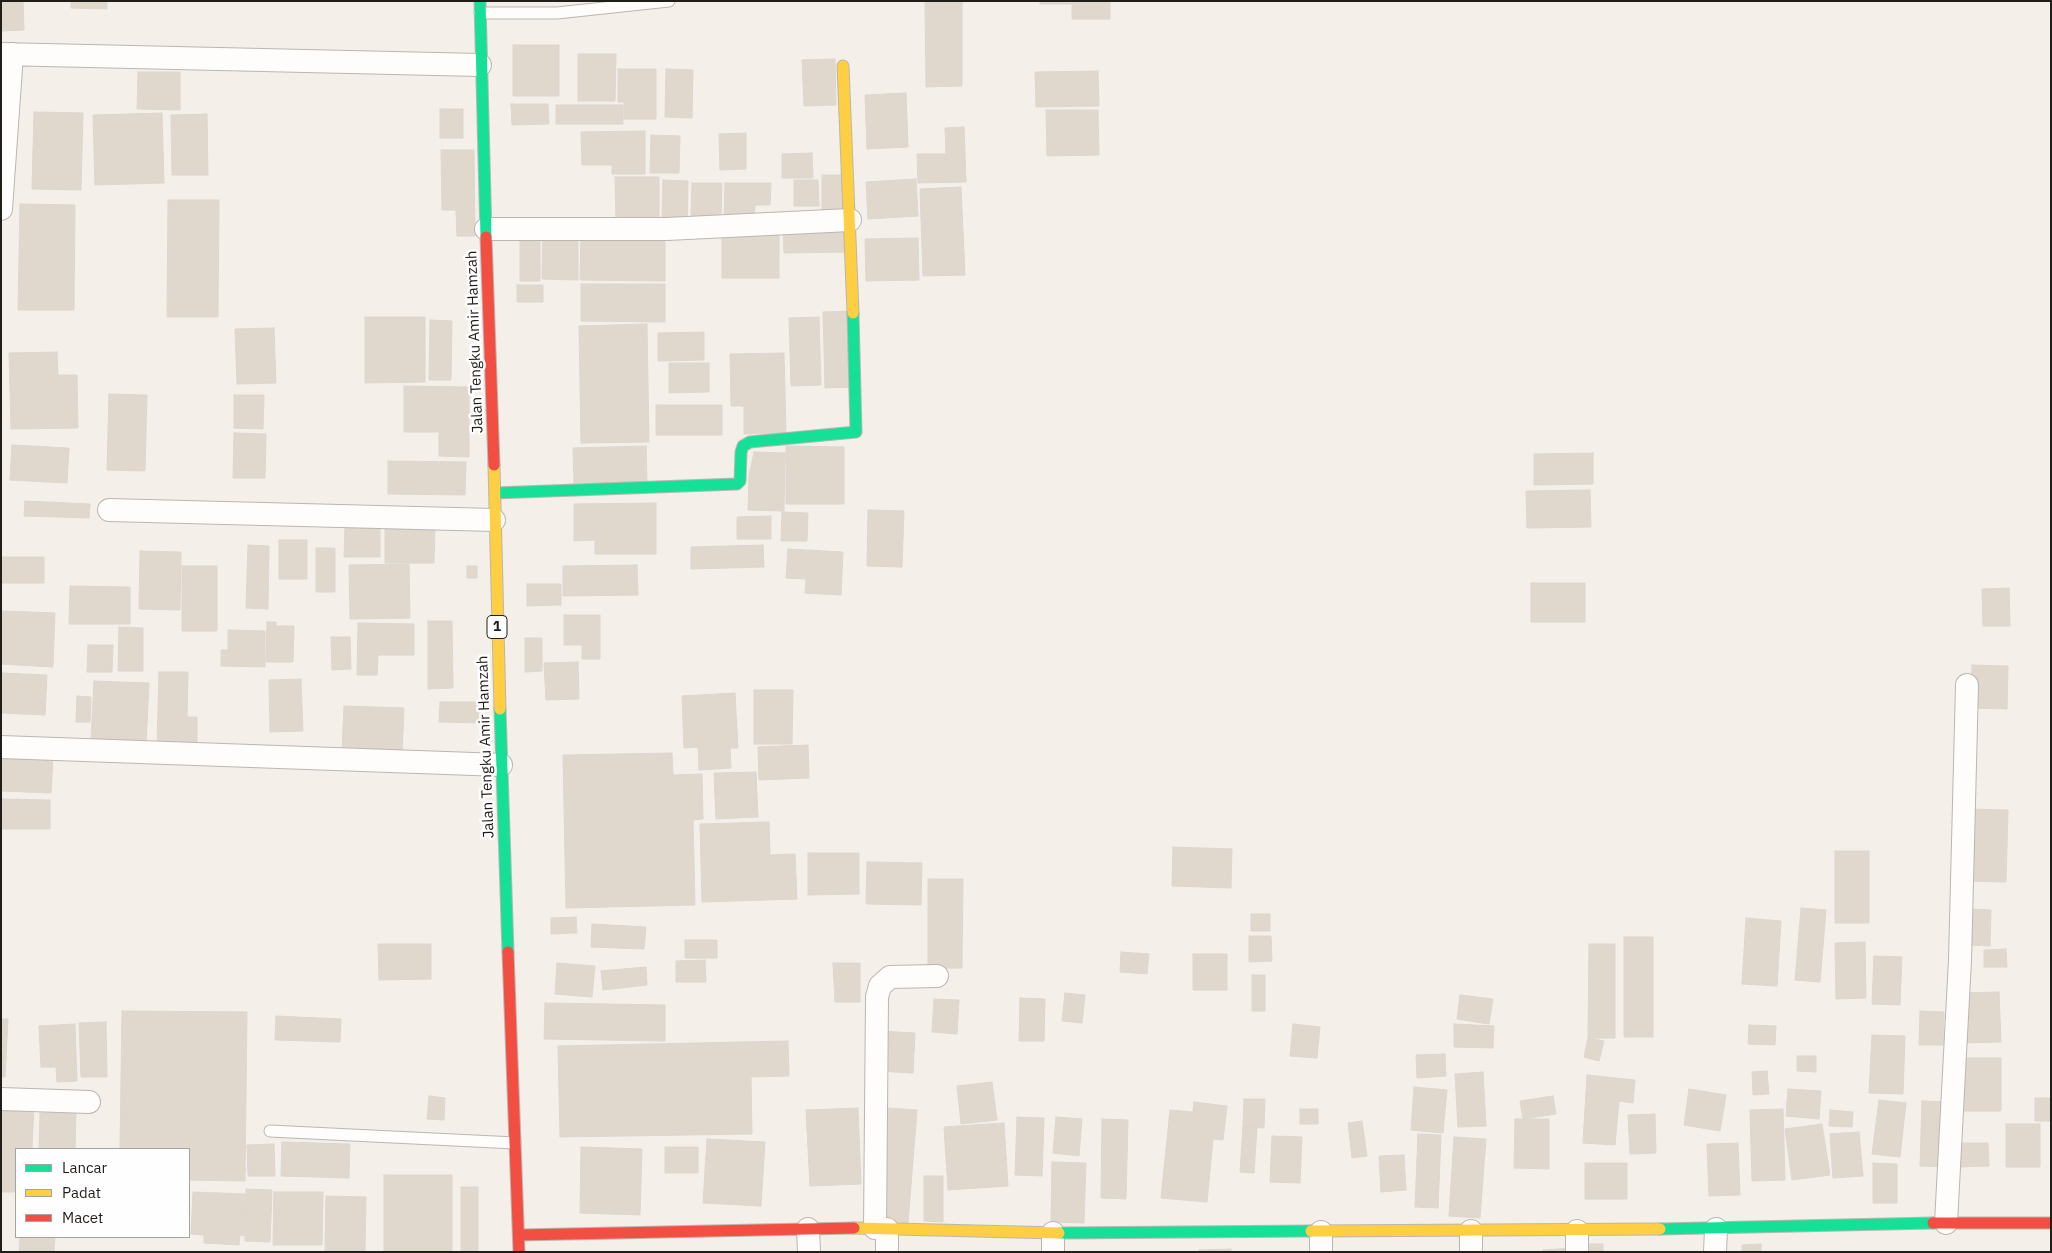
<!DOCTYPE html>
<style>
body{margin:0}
#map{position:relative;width:2052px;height:1253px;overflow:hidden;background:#f5efe9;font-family:"IBM Plex Sans",sans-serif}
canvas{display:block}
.frame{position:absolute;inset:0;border:2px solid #211d19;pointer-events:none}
.legend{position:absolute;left:15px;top:1148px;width:175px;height:90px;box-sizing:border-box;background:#fefefe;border:1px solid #a6a4a2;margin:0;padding:6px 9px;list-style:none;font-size:15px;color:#211d19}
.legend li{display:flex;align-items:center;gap:10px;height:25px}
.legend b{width:25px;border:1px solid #a6a4a2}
</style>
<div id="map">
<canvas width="2052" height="1253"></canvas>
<div class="frame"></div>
<ul class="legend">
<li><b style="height:6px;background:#16e098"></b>Lancar</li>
<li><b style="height:6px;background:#ffcf43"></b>Padat</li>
<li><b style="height:6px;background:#f24e42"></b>Macet</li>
</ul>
</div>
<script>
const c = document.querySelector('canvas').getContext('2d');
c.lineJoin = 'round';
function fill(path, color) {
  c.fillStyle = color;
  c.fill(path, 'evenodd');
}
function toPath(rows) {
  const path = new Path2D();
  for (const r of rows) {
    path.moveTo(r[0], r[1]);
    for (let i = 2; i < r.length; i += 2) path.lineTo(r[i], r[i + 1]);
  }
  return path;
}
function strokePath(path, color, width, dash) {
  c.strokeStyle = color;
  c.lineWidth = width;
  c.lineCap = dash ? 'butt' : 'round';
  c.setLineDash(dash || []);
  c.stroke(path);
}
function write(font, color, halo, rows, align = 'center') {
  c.font = font + ' "IBM Plex Sans",sans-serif';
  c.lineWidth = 5;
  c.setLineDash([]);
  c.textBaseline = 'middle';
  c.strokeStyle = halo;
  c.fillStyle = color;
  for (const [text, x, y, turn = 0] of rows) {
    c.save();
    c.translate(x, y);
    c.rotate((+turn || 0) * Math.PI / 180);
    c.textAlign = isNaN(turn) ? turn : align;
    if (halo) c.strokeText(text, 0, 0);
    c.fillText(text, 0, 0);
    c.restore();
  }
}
const building = toPath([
 [1,1,23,1,24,30,1,31,1,1],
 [71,1,107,1,107,9,71,8,71,1],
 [925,1,962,1,962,86,926,87,925,1],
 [1040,1,1110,1,1110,19,1072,19,1072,4,1040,4,1040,1],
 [513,45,559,45,559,96,513,96,513,45],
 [578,54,616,54,615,101,578,101,578,54],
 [835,59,836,105,804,106,802,60,835,59],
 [618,69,656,69,656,119,624,119,624,102,618,102,618,69],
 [666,69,693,70,692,118,665,117,666,69],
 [1098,71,1099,106,1036,107,1035,72,1098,71],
 [138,72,180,72,180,110,137,109,138,72],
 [906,93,908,147,867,149,865,95,906,93],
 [511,104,548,104,549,124,512,125,511,104],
 [556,105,623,105,623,124,556,124,556,105],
 [440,109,463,109,463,138,440,138,440,109],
 [1046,110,1098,110,1099,155,1047,156,1046,110],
 [34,112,83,113,81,190,32,189,34,112],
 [162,113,164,183,95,185,93,115,162,113],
 [207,114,208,175,172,175,171,115,207,114],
 [964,127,966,182,918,183,917,154,946,154,945,128,964,127],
 [645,131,645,174,612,174,612,165,582,165,581,132,645,131],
 [746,133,746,169,720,170,719,134,746,133],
 [651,135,680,136,679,173,650,173,651,135],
 [441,150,474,150,475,236,457,236,456,210,442,210,441,150],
 [812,153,813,178,782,178,782,154,812,153],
 [822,175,842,175,843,210,822,210,822,175],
 [615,177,659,177,659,219,616,220,615,177],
 [916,179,918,216,868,219,866,182,916,179],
 [663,180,688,181,687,226,662,225,663,180],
 [794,180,818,180,819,206,794,206,794,180],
 [692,183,722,183,721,217,691,216,692,183],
 [725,183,771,183,770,205,755,205,754,223,724,223,725,183],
 [961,187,965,275,923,276,920,189,961,187],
 [168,200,219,200,218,317,167,317,168,200],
 [20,204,75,205,74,310,18,310,20,204],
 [846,223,847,252,784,253,783,225,846,223],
 [543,232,578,233,578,280,542,279,543,232],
 [722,232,779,232,779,278,722,278,722,232],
 [581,233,665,233,665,281,580,280,581,233],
 [520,237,540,237,540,281,520,281,520,237],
 [918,238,919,280,866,281,865,239,918,238],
 [581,284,665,284,665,322,581,321,581,284],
 [517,285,543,285,543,302,517,302,517,285],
 [851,311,853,387,825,388,823,312,851,311],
 [365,317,425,317,425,382,365,383,365,317],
 [819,317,821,385,791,386,789,318,819,317],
 [430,320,452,321,451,380,429,380,430,320],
 [647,324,649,442,581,443,579,326,647,324],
 [274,328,276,383,237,384,235,329,274,328],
 [704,332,704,360,658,361,658,333,704,332],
 [57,352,58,375,77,375,78,428,11,429,9,353,57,352],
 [784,353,786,433,744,434,744,406,731,406,730,354,784,353],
 [669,363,709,363,709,392,669,393,669,363],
 [404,386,469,387,469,457,439,456,439,432,404,432,404,386],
 [109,394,147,395,145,471,107,470,109,394],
 [234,395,264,395,263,429,234,428,234,395],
 [656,405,722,405,722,435,656,435,656,405],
 [234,433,266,434,265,478,233,478,234,433],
 [12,445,69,448,67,483,10,480,12,445],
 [646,446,647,482,574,483,573,448,646,446],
 [786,446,844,447,844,504,786,504,786,446],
 [754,452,785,453,784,511,748,510,749,476,754,452],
 [1593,453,1593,484,1534,485,1534,454,1593,453],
 [388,461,466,462,465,495,388,494,388,461],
 [1590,490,1591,527,1527,528,1526,491,1590,490],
 [25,501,90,504,89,518,24,516,25,501],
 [656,503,656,554,595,554,595,540,574,541,574,504,656,503],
 [868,510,904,511,902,567,867,566,868,510],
 [782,512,808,513,807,541,781,541,782,512],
 [771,516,771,539,737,539,737,517,771,516],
 [345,527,380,527,380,557,344,557,345,527],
 [385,527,435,527,434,563,385,563,385,527],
 [279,540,307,540,307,579,279,579,279,540],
 [248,545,269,546,268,609,246,608,248,545],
 [763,545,764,567,691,569,691,547,763,545],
 [316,548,335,548,335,592,316,592,316,548],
 [788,549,843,552,841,595,805,593,806,579,786,578,788,549],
 [140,551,181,552,180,610,139,609,140,551],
 [1,557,44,557,44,583,1,583,1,557],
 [409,564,410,618,350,619,349,565,409,564],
 [637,565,638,595,563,596,563,566,637,565],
 [182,566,217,566,217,631,182,631,182,566],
 [467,566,477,566,477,578,467,578,467,566],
 [1531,583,1585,583,1585,622,1531,622,1531,583],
 [527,584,561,584,561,605,527,606,527,584],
 [70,586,130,587,130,624,69,624,70,586],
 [2009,588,2010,626,1983,626,1982,589,2009,588],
 [1,611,55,613,53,667,1,664,1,611],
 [564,615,600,615,600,659,582,659,582,645,564,645,564,615],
 [428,621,452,621,453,688,428,689,428,621],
 [267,622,276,622,276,626,294,626,293,662,266,662,267,622],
 [358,623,414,624,414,655,378,655,377,675,357,675,358,623],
 [119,627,143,628,143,671,118,671,119,627],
 [228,630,265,631,265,667,221,666,221,650,228,650,228,630],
 [331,637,350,637,351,669,332,670,331,637],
 [525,638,542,638,542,671,525,672,525,638],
 [88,645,113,645,112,672,87,672,88,645],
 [578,662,579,699,546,700,544,663,578,662],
 [1972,665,2008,666,2007,709,1971,708,1972,665],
 [159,672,188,672,187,717,197,717,197,747,157,746,159,672],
 [1,673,47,675,45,715,1,713,1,673],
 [301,679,303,731,270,732,269,680,301,679],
 [94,681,149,683,146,743,91,740,94,681],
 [754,690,793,690,792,744,754,744,754,690],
 [735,693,738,748,730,748,731,768,699,770,698,747,684,748,682,696,735,693],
 [77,696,91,697,90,722,76,722,77,696],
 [440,702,483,702,483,723,439,722,440,702],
 [344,706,404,708,402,754,342,752,344,706],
 [808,745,809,778,759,780,758,747,808,745],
 [672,753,673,775,702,774,703,819,693,820,695,905,566,908,563,755,672,753],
 [1,755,53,757,51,793,1,791,1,755],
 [756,772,758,817,716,819,714,773,756,772],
 [2,799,50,800,50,829,1,829,2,799],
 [1970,809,2008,810,2006,882,1967,881,1970,809],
 [769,822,770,855,795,854,797,899,702,902,700,824,769,822],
 [1173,847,1232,849,1231,888,1172,886,1173,847],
 [1835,851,1869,851,1869,923,1835,923,1835,851],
 [808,853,859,853,859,894,808,895,808,853],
 [867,862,922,863,921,905,866,904,867,862],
 [928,879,963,879,962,968,928,968,928,879],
 [1801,908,1826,910,1820,982,1795,980,1801,908],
 [1971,909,1991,910,1990,946,1970,945,1971,909],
 [1251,914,1270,914,1270,931,1251,931,1251,914],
 [576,917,577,933,551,934,551,918,576,917],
 [1746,918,1781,921,1777,986,1742,984,1746,918],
 [592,924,646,927,644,949,591,947,592,924],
 [1249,936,1271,936,1272,961,1249,962,1249,936],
 [1624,937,1653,937,1653,1037,1624,1037,1624,937],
 [685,940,717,940,717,958,685,958,685,940],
 [1865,942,1866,998,1836,999,1835,943,1865,942],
 [378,944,431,944,431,979,379,980,378,944],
 [1589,944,1615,944,1615,1038,1588,1038,1589,944],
 [2006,949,2007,967,1984,967,1984,950,2006,949],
 [1121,952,1149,954,1147,974,1120,972,1121,952],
 [1193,954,1227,954,1227,990,1193,990,1193,954],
 [1874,956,1902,957,1900,1005,1872,1004,1874,956],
 [705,960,706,982,676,982,676,961,705,960],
 [557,963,595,966,592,997,555,994,557,963],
 [833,963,860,963,860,1002,835,1002,833,963],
 [646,967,647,985,603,990,601,971,646,967],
 [1252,975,1265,975,1265,1011,1252,1011,1252,975],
 [1999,992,2001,1042,1962,1043,1960,993,1999,992],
 [1065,993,1085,995,1082,1023,1062,1021,1065,993],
 [1460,995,1493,999,1489,1024,1457,1019,1460,995],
 [1020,998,1045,999,1044,1041,1019,1041,1020,998],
 [934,999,959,1000,957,1034,932,1032,934,999],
 [545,1003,665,1005,665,1041,544,1039,545,1003],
 [122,1011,247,1012,245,1181,189,1180,189,1149,120,1149,122,1011],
 [1920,1011,1944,1012,1943,1045,1919,1045,1920,1011],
 [276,1016,341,1019,340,1042,275,1040,276,1016],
 [1,1019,8,1019,5,1077,1,1077,1,1019],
 [106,1022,107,1077,81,1077,79,1023,106,1022],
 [75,1024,77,1081,57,1082,56,1067,41,1067,39,1026,75,1024],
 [1293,1024,1320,1027,1317,1058,1290,1056,1293,1024],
 [1454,1024,1494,1026,1493,1048,1454,1047,1454,1024],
 [1749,1025,1776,1026,1775,1045,1748,1044,1749,1025],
 [879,1031,915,1033,913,1073,877,1071,879,1031],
 [1872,1035,1905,1036,1903,1094,1869,1093,1872,1035],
 [1588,1038,1604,1041,1599,1061,1584,1057,1588,1038],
 [788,1041,789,1076,751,1077,752,1134,560,1137,558,1046,788,1041],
 [1445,1054,1446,1076,1417,1078,1416,1055,1445,1054],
 [1797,1056,1816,1056,1816,1072,1797,1071,1797,1056],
 [1962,1058,2001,1058,2001,1111,1962,1111,1962,1058],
 [1767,1071,1769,1094,1753,1095,1752,1072,1767,1071],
 [1483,1072,1486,1126,1458,1127,1455,1074,1483,1072],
 [1587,1075,1635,1080,1633,1103,1619,1101,1615,1145,1583,1143,1587,1075],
 [992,1082,997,1120,961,1124,957,1086,992,1082],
 [1414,1087,1447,1090,1443,1133,1411,1130,1414,1087],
 [1689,1089,1726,1095,1720,1131,1684,1125,1689,1089],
 [1788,1089,1821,1091,1819,1119,1786,1116,1788,1089],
 [429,1096,445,1098,444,1120,427,1119,429,1096],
 [1553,1096,1556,1114,1523,1119,1520,1101,1553,1096],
 [2035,1098,2051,1098,2051,1121,2035,1121,2035,1098],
 [1244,1099,1265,1099,1264,1128,1243,1127,1244,1099],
 [1879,1100,1906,1103,1900,1157,1872,1154,1879,1100],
 [1922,1101,1948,1102,1947,1167,1920,1166,1922,1101],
 [1194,1102,1227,1106,1223,1140,1213,1139,1207,1202,1161,1198,1170,1110,1193,1112,1194,1102],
 [1,1104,34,1104,32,1149,16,1149,16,1192,1,1192,1,1104],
 [858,1108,861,1184,810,1186,806,1110,858,1108],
 [887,1108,917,1110,908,1223,879,1220,887,1108],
 [1300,1109,1318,1109,1318,1124,1300,1124,1300,1109],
 [1783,1109,1785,1180,1752,1181,1750,1110,1783,1109],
 [1830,1110,1853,1112,1852,1127,1829,1126,1830,1110],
 [40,1113,76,1113,75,1149,39,1149,40,1113],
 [1655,1114,1656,1153,1630,1154,1628,1115,1655,1114],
 [1017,1117,1044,1118,1042,1176,1015,1175,1017,1117],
 [1056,1117,1082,1119,1079,1156,1053,1153,1056,1117],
 [1102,1119,1128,1120,1126,1199,1101,1198,1102,1119],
 [1515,1119,1549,1119,1549,1169,1514,1168,1515,1119],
 [1362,1121,1367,1156,1352,1158,1348,1123,1362,1121],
 [1004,1123,1008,1186,948,1190,944,1127,1004,1123],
 [1822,1124,1830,1175,1792,1180,1785,1129,1822,1124],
 [2006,1124,2040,1124,2040,1167,2006,1167,2006,1124],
 [1243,1127,1257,1128,1254,1173,1240,1172,1243,1127],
 [1859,1132,1863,1176,1833,1178,1830,1134,1859,1132],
 [1418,1134,1441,1135,1438,1208,1415,1207,1418,1134],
 [1272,1136,1302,1137,1300,1183,1270,1182,1272,1136],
 [1454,1137,1486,1139,1480,1218,1449,1216,1454,1137],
 [707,1139,765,1142,761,1206,703,1203,707,1139],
 [282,1142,350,1144,349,1178,281,1176,282,1142],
 [1738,1143,1740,1195,1709,1196,1707,1144,1738,1143],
 [1961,1143,1988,1143,1989,1166,1961,1167,1961,1143],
 [274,1144,275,1176,248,1176,247,1145,274,1144],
 [581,1147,642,1149,640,1215,580,1213,581,1147],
 [665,1147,698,1147,698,1173,665,1173,665,1147],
 [1404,1155,1406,1190,1381,1192,1379,1156,1404,1155],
 [1052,1162,1086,1163,1084,1223,1051,1222,1052,1162],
 [1585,1163,1627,1163,1627,1199,1585,1199,1585,1163],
 [1873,1163,1897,1164,1897,1203,1873,1203,1873,1163],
 [384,1175,452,1175,452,1252,384,1252,384,1175],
 [924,1176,943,1176,943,1222,924,1221,924,1176],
 [461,1187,478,1187,478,1252,461,1252,461,1187],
 [246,1189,272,1190,270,1242,245,1241,246,1189],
 [193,1192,245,1194,244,1236,240,1235,239,1245,204,1243,204,1235,191,1234,193,1192],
 [274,1192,323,1192,322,1245,273,1245,274,1192],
 [326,1196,366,1197,365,1252,325,1252,326,1196],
 [20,1237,55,1237,54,1252,19,1252,20,1237],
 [1590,1244,1603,1244,1603,1252,1589,1252,1590,1244],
 [1761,1244,1761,1252,1742,1252,1742,1245,1761,1244],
 [1572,1248,1572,1252,1543,1252,1543,1250,1572,1248],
 [1231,1249,1231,1252,1199,1252,1199,1250,1231,1249]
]);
fill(building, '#e1d8cd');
strokePath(building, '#dbd6d1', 1);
const lane = toPath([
 [480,13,557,13,669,1],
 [270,1131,515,1143]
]);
const street = toPath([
 [1,54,480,65],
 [1,209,12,54],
 [486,229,667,229,850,220],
 [109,510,494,520],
 [1,747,501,765],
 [1,1099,89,1102],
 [1946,1223,1960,960,1967,685],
 [875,1228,877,997,880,986,890,977,937,976],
 [808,1229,809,1252],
 [887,1229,887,1252],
 [1577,1231,1577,1252],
 [1053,1252,1053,1233],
 [1321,1252,1321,1232],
 [1471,1252,1471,1231],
 [1715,1252,1716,1229]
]);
const fast = toPath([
 [480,1,486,237],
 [495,493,737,484,740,481,741,452,743,446,750,442,856,432,853,313],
 [500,709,508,952],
 [1660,1229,1933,1223],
 [1059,1233,1311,1231]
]);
const slow = toPath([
 [843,66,853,313],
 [494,465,500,709],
 [854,1228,1059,1233],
 [1311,1231,1660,1229]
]);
const jam = toPath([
 [486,237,494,465],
 [508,952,519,1252],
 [1933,1223,2051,1223],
 [519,1235,854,1228]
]);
strokePath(lane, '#bbb6b1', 13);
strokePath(street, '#bbb6b1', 24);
strokePath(fast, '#bbb6b1', 13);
strokePath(slow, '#bbb6b1', 13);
strokePath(jam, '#bbb6b1', 13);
strokePath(lane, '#fefdfc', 11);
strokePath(street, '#fefdfc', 22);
strokePath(fast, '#16e098', 11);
strokePath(slow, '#ffcf43', 11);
strokePath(jam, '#f24e42', 11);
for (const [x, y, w] of [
 [497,627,20]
]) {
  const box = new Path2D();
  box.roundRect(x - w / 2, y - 11.5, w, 23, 4);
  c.fillStyle = '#fefefe';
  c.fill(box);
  strokePath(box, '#211d19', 1);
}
write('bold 14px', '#211d19', null, [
 ["1",497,627]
]);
write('15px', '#211d19', '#fefefe', [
 ["Jalan Tengku Amir Hamzah",475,342,-92],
 ["Jalan Tengku Amir Hamzah",486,747,-92]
]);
</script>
